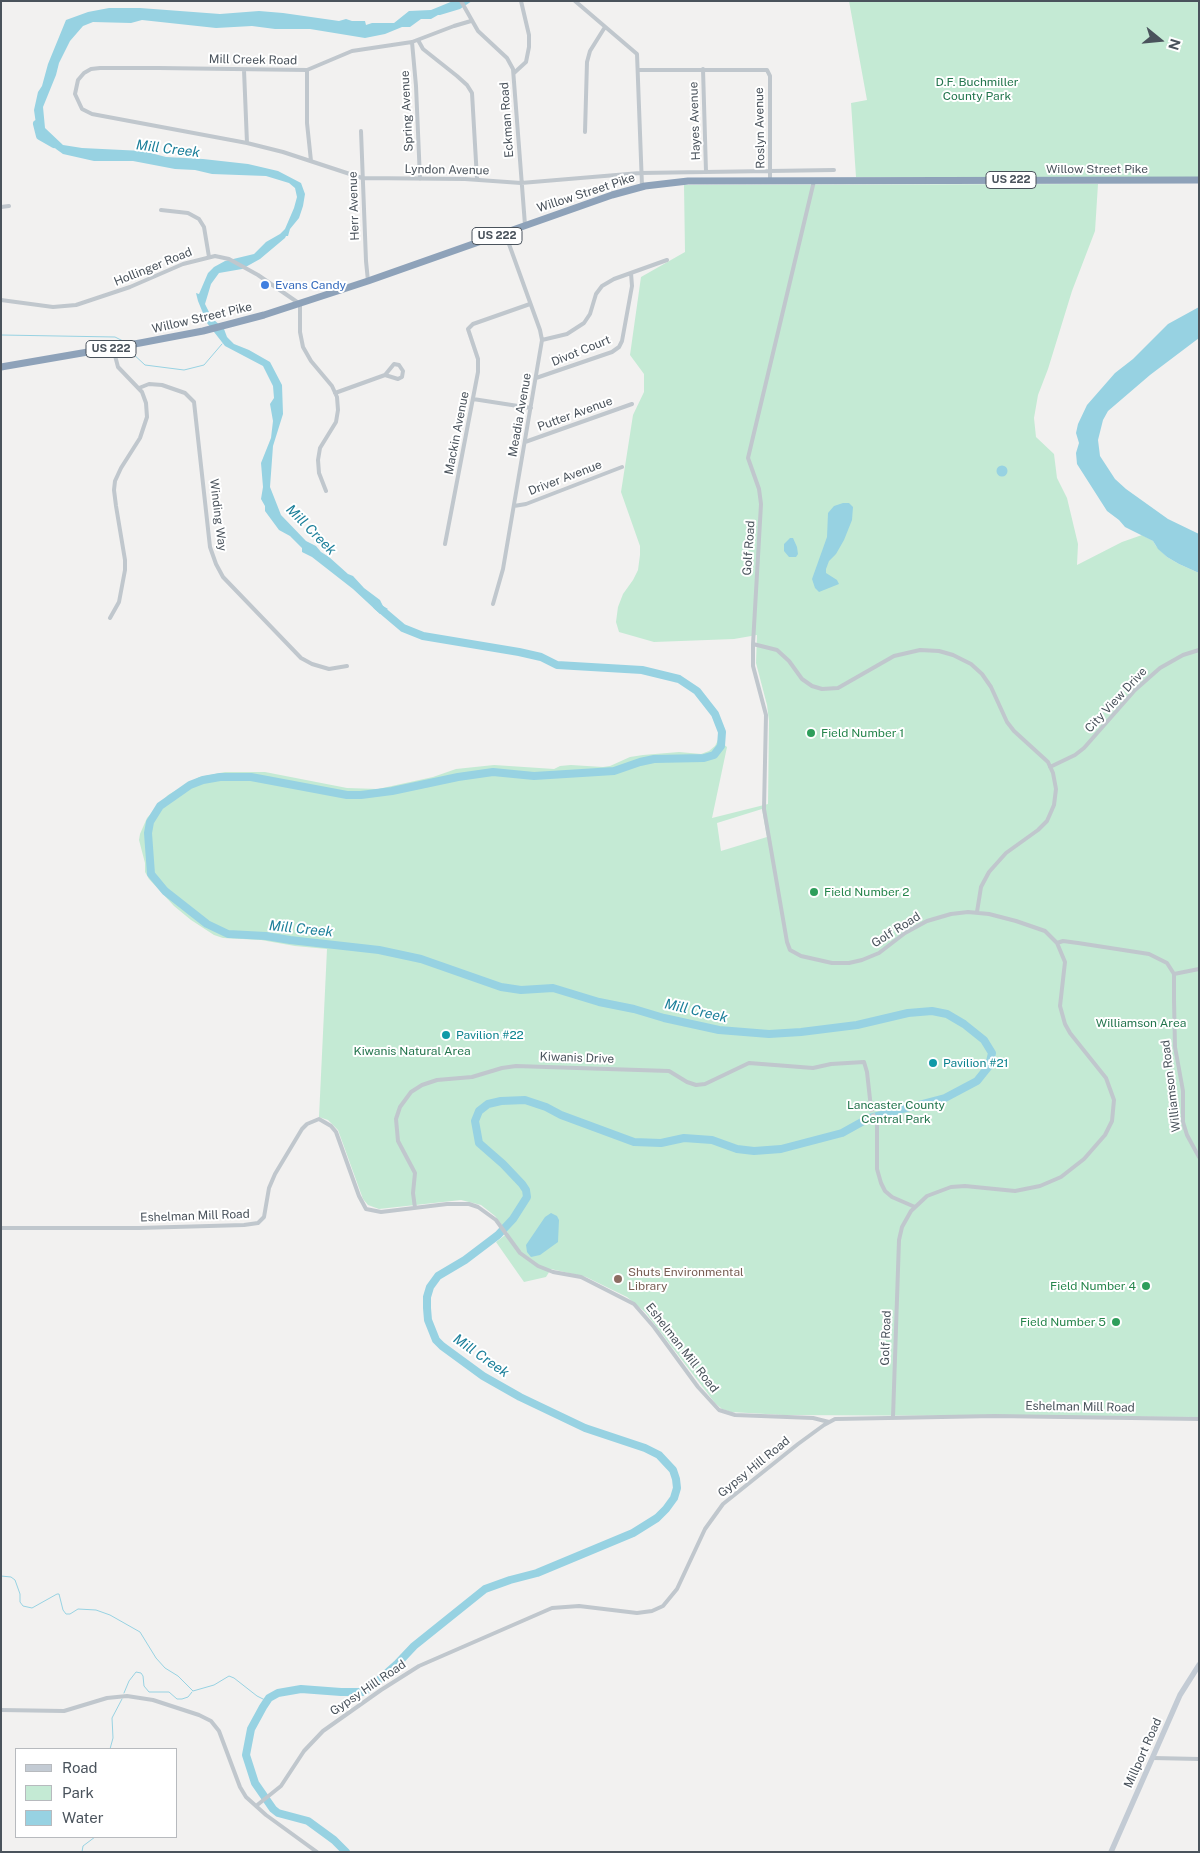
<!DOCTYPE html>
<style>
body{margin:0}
#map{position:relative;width:1200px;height:1853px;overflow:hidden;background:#f2f1f0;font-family:"Public Sans",sans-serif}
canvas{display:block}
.frame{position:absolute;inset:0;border:2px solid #4a535c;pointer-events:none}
.legend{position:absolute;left:15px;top:1748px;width:162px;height:90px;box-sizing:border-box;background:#fff;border:1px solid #b7babe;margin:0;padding:6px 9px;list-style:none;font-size:15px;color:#4a535c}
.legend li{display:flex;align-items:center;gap:10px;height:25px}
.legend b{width:25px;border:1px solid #b7babe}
.north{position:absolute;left:1135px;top:15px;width:50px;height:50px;-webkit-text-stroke:4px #fff;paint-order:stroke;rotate:107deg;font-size:14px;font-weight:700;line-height:20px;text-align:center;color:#4a535c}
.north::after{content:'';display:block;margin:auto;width:18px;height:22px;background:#4a535c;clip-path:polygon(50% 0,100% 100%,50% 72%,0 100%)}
</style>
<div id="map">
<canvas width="1200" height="1853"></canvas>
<div class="frame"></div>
<ul class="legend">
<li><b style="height:6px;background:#c3cbd4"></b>Road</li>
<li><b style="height:14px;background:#c4ead4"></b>Park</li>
<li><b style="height:14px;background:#97d2e2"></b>Water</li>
</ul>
<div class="north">N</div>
</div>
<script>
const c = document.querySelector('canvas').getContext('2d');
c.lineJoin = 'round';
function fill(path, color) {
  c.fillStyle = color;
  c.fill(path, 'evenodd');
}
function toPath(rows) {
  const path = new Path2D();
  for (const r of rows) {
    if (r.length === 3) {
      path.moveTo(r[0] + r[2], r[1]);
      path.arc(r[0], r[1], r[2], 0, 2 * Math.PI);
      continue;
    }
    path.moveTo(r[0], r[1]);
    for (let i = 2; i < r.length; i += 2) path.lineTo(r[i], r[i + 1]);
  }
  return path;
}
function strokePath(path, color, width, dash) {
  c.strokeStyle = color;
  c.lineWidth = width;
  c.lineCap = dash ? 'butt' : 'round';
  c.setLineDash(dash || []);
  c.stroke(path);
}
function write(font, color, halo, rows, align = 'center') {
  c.font = font + ' "Public Sans",sans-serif';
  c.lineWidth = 4;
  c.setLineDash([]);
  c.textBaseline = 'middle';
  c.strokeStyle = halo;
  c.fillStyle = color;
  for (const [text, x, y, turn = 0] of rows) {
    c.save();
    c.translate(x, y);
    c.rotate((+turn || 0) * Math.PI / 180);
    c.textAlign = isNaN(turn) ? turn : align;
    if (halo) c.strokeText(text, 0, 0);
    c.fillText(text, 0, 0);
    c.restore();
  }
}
fill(toPath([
 [849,1,1199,1,1199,177,856,177,851,103,867,100],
 [1098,184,1095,231,1072,291,1048,369,1038,395,1034,418,1036,437,1054,454,1057,478,1067,498,1078,544,1077,565,1122,542,1142,535,1153,541,1156,546,1167,557,1179,564,1199,573,1199,1417,783,1415,731,1412,722,1409,715,1403,645,1312,627,1297,586,1277,551,1269,546,1277,524,1282,496,1242,508,1233,495,1216,481,1205,461,1200,379,1209,368,1205,363,1199,338,1130,328,1120,319,1117,327,949,295,946,261,940,223,938,214,935,191,920,174,906,149,879,145,872,145,863,139,840,140,834,147,818,168,795,199,777,225,772,265,772,347,788,378,789,433,777,456,769,494,765,554,769,560,766,571,765,603,767,610,766,630,757,643,755,679,752,701,754,709,751,715,746,718,740,727,747,712,818,768,804,769,721,767,705,756,663,757,635,734,639,654,642,619,632,616,622,618,607,623,594,633,580,638,570,640,555,640,546,621,492,633,415,644,392,644,374,630,355,641,277,685,252,684,185],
 [762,809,767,837,721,851,717,823]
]), '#c4ead4');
fill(toPath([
 [453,1,472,1,460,9,440,15,438,15,431,19,421,19,410,27,402,27,385,34,365,38,310,29,275,29,252,26,216,28,142,20,131,23,93,22,83,26,70,41,59,63,56,75,43,107,45,128,63,145,82,148,143,151,166,157,203,159,248,164,278,171,301,183,305,194,303,206,299,218,290,229,288,236,286,236,285,238,260,259,242,269,219,273,211,284,205,304,212,318,224,329,227,337,234,344,249,350,270,362,282,385,283,414,273,446,270,487,281,515,306,541,316,546,321,552,329,557,348,574,353,576,364,588,380,600,383,606,388,609,380,614,353,589,312,557,302,552,302,548,290,536,279,530,265,511,265,506,261,499,263,487,261,463,271,438,273,421,270,404,274,398,273,386,263,366,225,346,207,323,198,301,196,293,199,294,208,273,214,267,225,261,254,254,266,242,280,234,285,229,294,208,297,197,295,188,289,183,266,176,212,174,195,170,175,169,133,161,94,161,63,154,56,149,37,131,34,110,38,92,42,86,48,64,66,20,88,12,109,8,140,8,220,14,259,11,283,13,339,21,346,19,352,21,365,21,366,25,372,23,394,23,409,11,431,10],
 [1199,307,1199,338,1150,375,1108,411,1103,420,1098,440,1100,456,1115,479,1126,489,1168,519,1199,534,1199,573,1179,564,1167,557,1158,549,1153,541,1125,527,1119,520,1107,511,1077,464,1076,453,1079,443,1076,433,1078,424,1087,405,1115,373,1133,359,1168,324],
 [1002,471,5.5],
 [843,503,849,503,853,507,852,520,844,540,836,554,829,561,826,569,826,573,837,580,839,584,819,592,815,588,812,579,827,537,828,513,834,506],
 [790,538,793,538,797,547,798,554,796,557,789,557,784,551,784,544],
 [551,1213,557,1216,559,1220,558,1242,540,1255,531,1257,527,1252,526,1245,545,1217]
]), '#97d2e2');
strokePath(toPath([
 [1,335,115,337,123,341],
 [131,352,145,365,184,370,204,365,222,344],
 [1,1576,11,1577,15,1580,20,1594,20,1602,23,1606,32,1608,57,1594,59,1594,63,1610,66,1614,70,1614,78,1609,96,1610,110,1615,140,1632,156,1658,165,1668,178,1676,193,1691,214,1685,229,1676,234,1678,257,1696,267,1701],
 [124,1693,129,1681,136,1672,141,1673,143,1676,144,1686,149,1692,169,1692,177,1699,182,1699,188,1697,192,1692],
 [110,1749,113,1738,112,1718,122,1699],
 [82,1852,83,1846,95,1837]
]), '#97d2e2', 1);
strokePath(toPath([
 [37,124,40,136,54,144],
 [346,1852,334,1840,308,1821,278,1813,273,1809,255,1783,246,1755,251,1729,263,1707,269,1698,278,1693,301,1689,341,1692,363,1692,369,1689,397,1664,414,1646,485,1589,510,1580,537,1573,633,1533,657,1518,666,1509,674,1498,677,1488,676,1479,673,1470,659,1455,645,1448,585,1428,520,1397,483,1376,442,1346,436,1340,428,1320,427,1308,427,1297,430,1287,438,1276,465,1260,498,1235,513,1219,527,1197,526,1190,522,1184,503,1164,479,1143,475,1121,479,1111,488,1104,501,1101,525,1100,546,1107,561,1115,634,1142,661,1143,684,1138,712,1140,737,1149,754,1151,781,1149,842,1133,869,1118,945,1098,977,1081,989,1066,992,1053,984,1040,964,1024,947,1014,932,1011,908,1013,857,1025,801,1032,769,1034,719,1030,664,1018,634,1009,599,1002,553,988,521,990,501,987,421,959,379,950,290,940,266,936,228,934,207,924,165,891,151,874,148,833,150,822,160,806,190,785,203,780,220,777,251,777,347,795,361,795,392,791,458,777,493,772,534,776,614,771,640,762,654,759,704,758,714,755,721,746,722,732,715,714,697,691,679,679,642,670,557,665,541,657,519,652,423,636,403,628,377,606]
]), '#97d2e2', 8);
strokePath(toPath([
 [871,1108,877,1125]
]), '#d0d1d2', 4, [4, 2]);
strokePath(toPath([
 [461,1,478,31,507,58,513,69,525,225],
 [575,1,637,54,642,186],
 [471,21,454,26,412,42,352,51,307,70,159,68,100,68,91,69,84,73,78,80,75,94,82,109,92,114,247,143,283,152,362,178,465,179,521,183,640,173,834,170],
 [418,40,423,49,457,76,467,85,472,93,477,179],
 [412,42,416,86,420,179],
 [703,69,706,172],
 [244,70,247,143],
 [307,70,307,123,311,161],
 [638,70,767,70,770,76,770,181],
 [514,73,526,62,529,47,529,35,521,1],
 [361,131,366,261,368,281],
 [585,132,587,62,590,51,605,27],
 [814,181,748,458,759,489,761,504,753,644,753,666,766,715,764,809,787,942,790,950,801,956,832,963,849,963,862,960,879,953,905,933,927,921,951,914,968,912,989,914,1016,921,1045,931,1057,943,1065,962,1060,1006,1065,1024,1070,1033,1106,1078,1114,1100,1112,1121,1105,1135,1084,1159,1061,1177,1040,1186,1015,1191,965,1186,951,1187,927,1196,911,1211,902,1227,899,1240,893,1417],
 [1,207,9,206],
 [161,210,188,213,199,219,204,227,209,257],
 [1,300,53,307,76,305,130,287,183,264,215,256,229,259,258,275,300,304,300,332,303,347,311,361,332,386,337,397,338,410,336,422,320,448,318,460,319,473,326,491],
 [542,340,567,334,584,323,590,314,596,294,602,286,614,279,667,260],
 [536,378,612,352,619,347,622,341,632,286,631,273],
 [139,388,149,384,162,385,185,393,194,402,210,547,216,564,223,577,301,658,312,664,329,669,347,666],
 [335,393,385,375,394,364,399,365,403,371,402,377,398,379,385,375],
 [473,399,531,408],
 [525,442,632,404],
 [514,506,526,504,622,467],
 [445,544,478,372,478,359,468,329,473,324,530,304],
 [493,604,503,569,542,340,540,330,505,233],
 [110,618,119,602,125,570,125,560,116,506,114,490,115,481,121,468,140,438,147,417,146,403,142,392,118,367,113,348],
 [753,644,777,650,789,661,802,679,812,686,822,689,838,688,894,656,920,650,939,651,953,655,971,664,982,674,991,687,1007,722,1014,731,1048,762,1053,773,1056,789,1054,805,1047,821,1038,830,1006,853,989,872,981,887,977,912],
 [1050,767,1075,755,1084,748,1135,690,1160,668,1183,655,1199,650],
 [1057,943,1063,941,1078,943,1149,954,1167,963,1174,974],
 [1199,969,1174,974,1174,1000,1175,1047,1183,1091,1183,1122,1187,1135,1199,1157],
 [877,1125,877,1169,881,1183,885,1191,892,1197,915,1207],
 [415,1208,413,1193,415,1173,398,1141,396,1119,400,1107,411,1092,422,1085,437,1080,472,1077,502,1068,516,1066,669,1071,687,1082,696,1085,705,1084,749,1063,813,1068,831,1064,864,1062,867,1072,871,1108],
 [1,1228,139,1228,244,1225,258,1223,264,1217,269,1188,275,1174,302,1129,307,1124,319,1119,331,1126,336,1132,359,1196,366,1209,381,1212,447,1204,469,1204,478,1207,496,1220,520,1253,538,1266,553,1272,581,1277,634,1304,654,1327,698,1387,719,1410,735,1415,813,1418,829,1422],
 [1,1710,64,1711,107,1698,127,1696,153,1700,199,1715,211,1721,219,1731,240,1787,246,1797,266,1815,317,1852],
 [1153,1758,1199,1759],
 [256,1806,281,1786,304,1751,323,1731,381,1690,419,1666,552,1608,579,1606,637,1613,652,1611,663,1606,677,1589,705,1529,723,1504,798,1444,824,1425,835,1419,995,1416,1199,1419]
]), '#c0c7cd', 4);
strokePath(toPath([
 [1111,1852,1180,1695,1199,1665]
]), '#c3cbd4', 5.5);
strokePath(toPath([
 [1,367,140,343,203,331,264,315,368,281,612,195,645,186,688,181,1199,180]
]), '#8ea2b9', 7);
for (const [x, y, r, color] of [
 [265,285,5,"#3f7fe0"],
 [811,733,5,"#2e9e5b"],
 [814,892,5,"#2e9e5b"],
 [446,1035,5,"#0f9aa8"],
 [933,1063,5,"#0f9aa8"],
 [618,1279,5,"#8d6e63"],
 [1146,1286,5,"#2e9e5b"],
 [1116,1322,5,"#2e9e5b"]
]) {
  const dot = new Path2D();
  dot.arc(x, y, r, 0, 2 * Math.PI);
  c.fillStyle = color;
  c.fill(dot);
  strokePath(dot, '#fff', 2);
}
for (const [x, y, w] of [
 [1011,180,50],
 [497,236,50],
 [111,349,50]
]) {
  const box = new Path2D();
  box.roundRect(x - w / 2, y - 8.5, w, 17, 4);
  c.fillStyle = '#fff';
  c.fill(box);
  strokePath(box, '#4a535c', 1);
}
write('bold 11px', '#4a535c', null, [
 ["US 222",1011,180],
 ["US 222",497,236],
 ["US 222",111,349]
]);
write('12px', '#4a535c', '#fff', [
 ["Mill Creek Road",253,60,1],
 ["Spring Avenue",407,111,-93],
 ["Eckman Road",507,120,-94],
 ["Hayes Avenue",695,121,-92],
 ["Roslyn Avenue",760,128,-91],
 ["Willow Street Pike",1097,169],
 ["Lyndon Avenue",447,170,1],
 ["Willow Street Pike",586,193,-18],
 ["Herr Avenue",354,206,-92],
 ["Hollinger Road",153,267,-22],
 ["Willow Street Pike",202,318,-13],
 ["Divot Court",581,351,-22],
 ["Putter Avenue",575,414,-20],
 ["Meadia Avenue",520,415,-80],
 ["Mackin Avenue",457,433,-79],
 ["Driver Avenue",565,478,-21],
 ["Winding Way",218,515,83],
 ["Golf Road",749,548,-86],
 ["City View Drive",1116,700,-47],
 ["Golf Road",896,930,-32],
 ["Kiwanis Drive",577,1058,2],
 ["Williamson Road",1171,1086,-97],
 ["Eshelman Mill Road",195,1216,-2],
 ["Golf Road",886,1338,-88],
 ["Eshelman Mill Road",682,1348,52],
 ["Eshelman Mill Road",1080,1407,1],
 ["Gypsy Hill Road",754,1467,-39],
 ["Gypsy Hill Road",368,1688,-34],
 ["Millport Road",1143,1753,-66]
]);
write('12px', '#23754d', '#fff', [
 ["D.F. Buchmiller",977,82],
 ["County Park",977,96],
 ["Williamson Area",1141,1023],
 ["Kiwanis Natural Area",412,1051],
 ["Lancaster County",896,1105],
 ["Central Park",896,1119]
]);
write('12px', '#366cbe', '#fff', [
 ["Evans Candy",275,285]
], 'left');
write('12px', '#27864d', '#fff', [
 ["Field Number 1",821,733],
 ["Field Number 2",824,892],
 ["Field Number 4",1136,1286,"right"],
 ["Field Number 5",1106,1322,"right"]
], 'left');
write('12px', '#0d838f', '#fff', [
 ["Pavilion #22",456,1035],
 ["Pavilion #21",943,1063]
], 'left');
write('12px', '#785e54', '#fff', [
 ["Shuts Environmental",628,1272],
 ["Library",628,1286]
], 'left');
write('italic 14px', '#1d809b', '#fff', [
 ["Mill Creek",168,149,7],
 ["Mill Creek",311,530,45],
 ["Mill Creek",301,929,6],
 ["Mill Creek",696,1011,13],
 ["Mill Creek",481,1356,35]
]);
</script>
